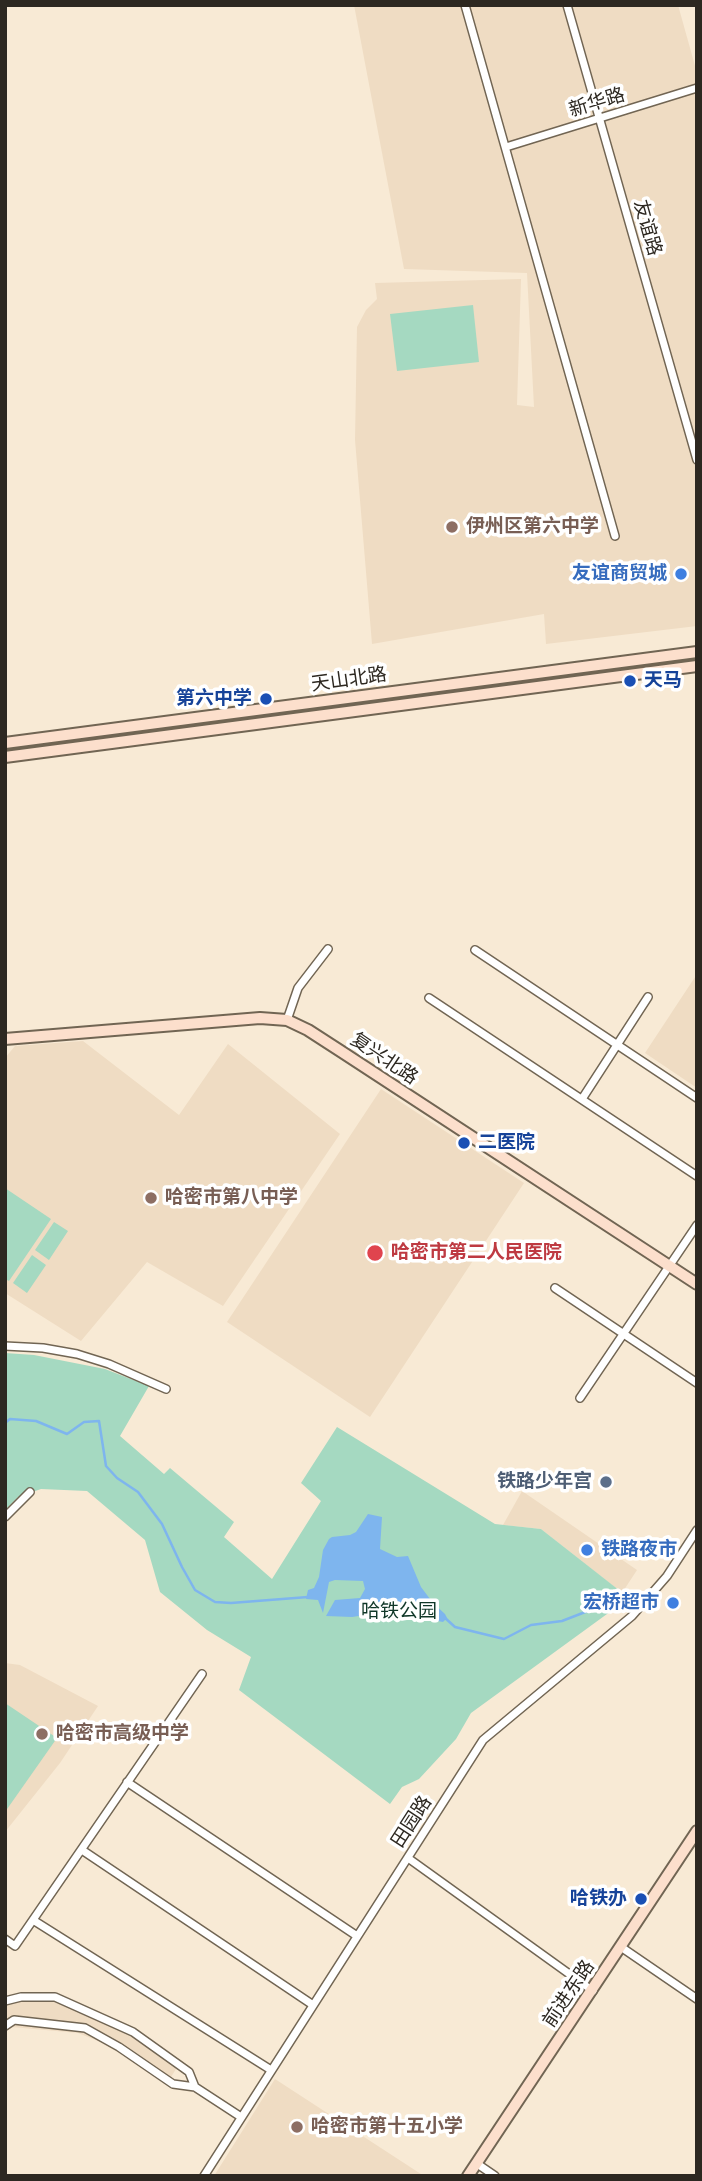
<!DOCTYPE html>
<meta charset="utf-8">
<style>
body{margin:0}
#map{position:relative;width:702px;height:2181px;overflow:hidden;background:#f8ead5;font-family:"Fira Sans Condensed",sans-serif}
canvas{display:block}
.frame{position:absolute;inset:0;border:7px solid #2d2821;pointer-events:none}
</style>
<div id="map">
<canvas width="702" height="2181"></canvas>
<div class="frame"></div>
</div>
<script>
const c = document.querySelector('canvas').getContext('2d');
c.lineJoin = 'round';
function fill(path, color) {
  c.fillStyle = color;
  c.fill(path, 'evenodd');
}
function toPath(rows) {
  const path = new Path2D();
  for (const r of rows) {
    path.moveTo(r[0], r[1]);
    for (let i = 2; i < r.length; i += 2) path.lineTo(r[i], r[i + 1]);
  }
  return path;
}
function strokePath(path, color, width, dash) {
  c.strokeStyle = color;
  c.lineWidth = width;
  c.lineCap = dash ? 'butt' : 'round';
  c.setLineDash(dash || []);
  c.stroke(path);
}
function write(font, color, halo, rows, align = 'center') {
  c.font = font + ' "Fira Sans Condensed","Noto Sans SC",sans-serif';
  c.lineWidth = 7;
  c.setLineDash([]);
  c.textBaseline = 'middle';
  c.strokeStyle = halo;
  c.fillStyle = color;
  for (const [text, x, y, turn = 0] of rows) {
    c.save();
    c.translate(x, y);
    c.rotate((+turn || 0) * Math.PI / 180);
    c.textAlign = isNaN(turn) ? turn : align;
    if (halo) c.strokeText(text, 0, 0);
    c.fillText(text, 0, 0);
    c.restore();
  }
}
fill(toPath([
 [354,5,678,5,697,73,697,626,546,644,544,614,372,644,355,440,357,327,366,310,377,299,375,283,521,279,517,405,534,407,527,273,404,269],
 [697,974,697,1088,645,1053],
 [83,1041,179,1115,228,1044,340,1134,223,1306,147,1262,81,1341,5,1293,5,1058,15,1046],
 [381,1089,524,1183,370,1417,227,1322],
 [522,1491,637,1570,622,1593,541,1529,503,1525],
 [5,1663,20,1665,98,1706,60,1763,5,1832],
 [24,1992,55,1995,96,2013,179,2064,168,2082,123,2051,78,2033,12,2027,5,2032,5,1997],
 [275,2079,424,2176,214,2176]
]), '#efdcc3');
fill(toPath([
 [473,305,479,362,397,371,390,314],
 [5,1188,51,1219,9,1281,5,1279],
 [54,1222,68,1231,49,1260,35,1250],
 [32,1255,46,1265,27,1293,13,1283],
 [5,1353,34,1355,105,1369,149,1386,120,1436,164,1474,170,1468,234,1522,224,1537,272,1579,321,1501,301,1483,337,1427,495,1524,541,1529,629,1598,471,1713,456,1739,419,1779,402,1787,390,1804,239,1690,251,1657,207,1630,160,1592,145,1540,87,1491,41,1489,18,1497,5,1510],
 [5,1703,57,1738,5,1812]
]), '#a5d9c1');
fill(toPath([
 [368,1514,382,1517,380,1549,397,1557,408,1556,421,1587,433,1603,445,1614,447,1618,443,1622,407,1615,388,1617,378,1613,352,1617,326,1616,335,1600,360,1598,365,1589,363,1581,335,1580,329,1582,323,1613,318,1600,306,1599,308,1590,314,1588,319,1577,323,1550,329,1539,332,1537,350,1535,356,1532]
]), '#7eb5ee');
strokePath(toPath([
 [5,1423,10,1419,36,1421,67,1434,84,1422,99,1421,106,1466,117,1478,138,1492,162,1524,182,1567,195,1590,215,1602,231,1603,308,1597],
 [444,1617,455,1627,504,1639,531,1625,562,1621,593,1609,597,1600,608,1594,625,1592]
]), '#7eb5ee', 2.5);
const street = toPath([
 [465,5,615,536],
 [567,5,697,460],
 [506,147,697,88],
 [475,950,697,1098],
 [429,998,697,1176],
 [287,1020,298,988,328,949],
 [582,1099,648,997],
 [555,1288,697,1383],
 [5,1346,43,1348,77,1354,109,1364,166,1389],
 [580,1398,697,1225],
 [5,1517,30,1492],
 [127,1782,357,1936],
 [82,1850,313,2005],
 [408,1858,593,1991],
 [33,1920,271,2070],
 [5,1939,15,1946,202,1674],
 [621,1947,697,1999],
 [5,2001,21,1997,55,1997,133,2032,189,2072,195,2087,241,2117],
 [5,2026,14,2020,85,2028,119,2047,173,2084,195,2087],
 [476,2163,495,2176],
 [204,2176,483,1740,632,1616,667,1576,697,1530]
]);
const secondary = toPath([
 [5,743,697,652],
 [5,757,697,666],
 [5,1039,260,1018,287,1020,308,1030,342,1052,697,1284],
 [468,2176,697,1831]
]);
strokePath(street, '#716553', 10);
strokePath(secondary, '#716553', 14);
strokePath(street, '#fff', 7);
strokePath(secondary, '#fcdfcc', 10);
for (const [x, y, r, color] of [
 [452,527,7,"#8d6e63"],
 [681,574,7,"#3f7fe0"],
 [630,681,7,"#1a4fb4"],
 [266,699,7,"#1a4fb4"],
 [464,1143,7,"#1a4fb4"],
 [151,1198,7,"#8d6e63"],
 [375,1253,9,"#e0444e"],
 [606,1482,7,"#5c6f8a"],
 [587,1550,7,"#3f7fe0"],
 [673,1603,7,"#3f7fe0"],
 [42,1734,7,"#8d6e63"],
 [641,1899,7,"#1a4fb4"],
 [297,2127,7,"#8d6e63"]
]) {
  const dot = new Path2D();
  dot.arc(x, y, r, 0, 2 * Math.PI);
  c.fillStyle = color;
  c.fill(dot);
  strokePath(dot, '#fff', 2.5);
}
write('19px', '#2d2821', '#fff', [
 ["新华路",597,103,-17],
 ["友谊路",647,228,74],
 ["天山北路",349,680,-8],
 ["复兴北路",384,1059,34],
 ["田园路",412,1822,-57],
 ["前进东路",569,1994,-56]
]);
write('bold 19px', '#785e54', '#fff', [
 ["伊州区第六中学",466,527],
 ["哈密市第八中学",165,1198],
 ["哈密市高级中学",56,1734],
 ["哈密市第十五小学",311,2127]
], 'left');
write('bold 19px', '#366cbe', '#fff', [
 ["友谊商贸城",667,574],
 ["铁路夜市",601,1550,"left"],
 ["宏桥超市",659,1603]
], 'right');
write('bold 19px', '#164399', '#fff', [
 ["天马",644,681],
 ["第六中学",252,699,"right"],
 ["二医院",478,1143],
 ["哈铁办",627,1899,"right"]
], 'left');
write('bold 19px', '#be3a42', '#fff', [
 ["哈密市第二人民医院",391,1253]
], 'left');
write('bold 19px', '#4e5e75', '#fff', [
 ["铁路少年宫",592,1482]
], 'right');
write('19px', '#103728', '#fff', [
 ["哈铁公园",399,1612]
]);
</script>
